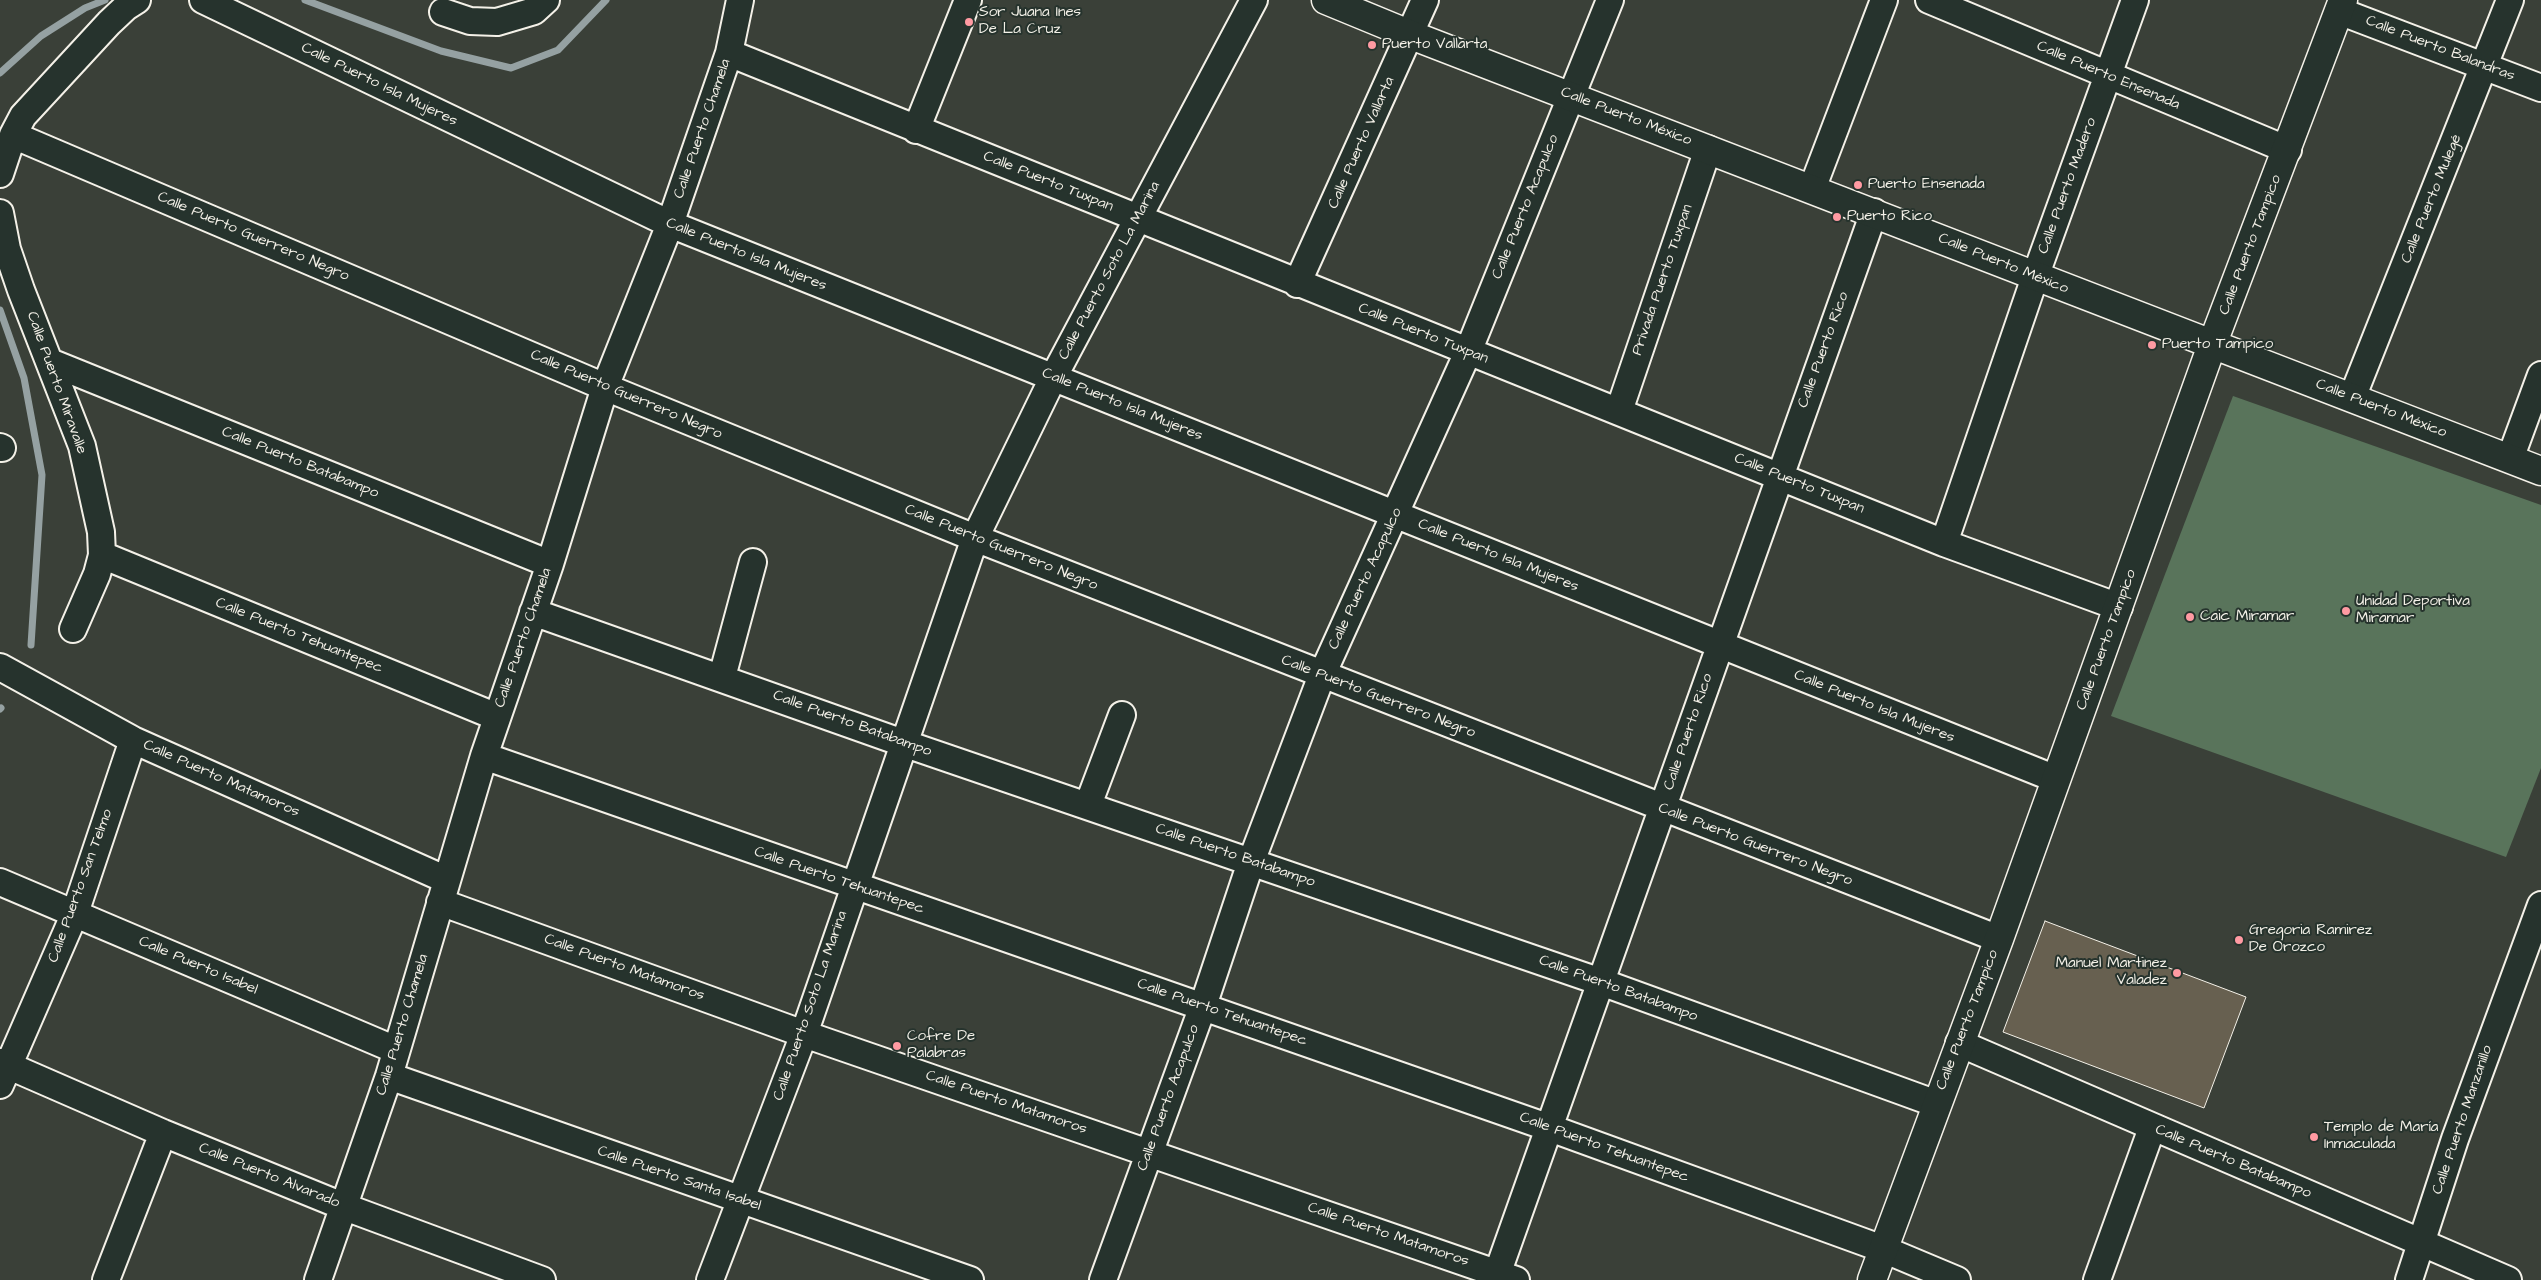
<!DOCTYPE html>
<meta charset="utf-8">
<style>
body{margin:0}
canvas{display:block;background:#3a4038}
</style>
<canvas width="2541" height="1280"></canvas>
<script>
const c = document.querySelector('canvas').getContext('2d');
c.lineJoin = 'round';
function fill(path, color) {
  c.fillStyle = color;
  c.fill(path, 'evenodd');
}
function toPath(rows) {
  const path = new Path2D();
  for (const r of rows) {
    path.moveTo(r[0], r[1]);
    for (let i = 2; i < r.length; i += 2) path.lineTo(r[i], r[i + 1]);
  }
  return path;
}
function strokePath(path, color, width, dash) {
  c.strokeStyle = color;
  c.lineWidth = width;
  c.lineCap = dash ? 'butt' : 'round';
  c.setLineDash(dash || []);
  c.stroke(path);
}
function write(font, color, halo, rows, align = 'center') {
  c.font = font + ' "Architects Daughter",sans-serif';
  c.lineWidth = 4;
  c.setLineDash([]);
  c.textBaseline = 'middle';
  c.strokeStyle = halo;
  c.fillStyle = color;
  for (const [text, x, y, turn = 0] of rows) {
    c.save();
    c.translate(x, y);
    c.rotate((+turn || 0) * Math.PI / 180);
    c.textAlign = isNaN(turn) ? turn : align;
    if (halo) c.strokeText(text, 0, 0);
    c.fillText(text, 0, 0);
    c.restore();
  }
}
fill(toPath([
 [2233,396,2541,505,2541,768,2506,857,2111,716]
]), '#59745b');
strokePath(toPath([
 [305,0,441,51,511,68,558,50,606,0],
 [0,73,41,36,85,8,105,0],
 [0,310,24,378,42,475,31,645],
 [0,709,1,708]
]), '#95a1a2', 7);
const building = toPath([
 [2045,921,2246,997,2204,1108,2003,1032,2045,921]
]);
fill(building, '#676050');
strokePath(building, '#f4f1e8', 1);
const minor = toPath([
 [203,0,670,224,2056,779],
 [1929,0,2288,150],
 [2339,11,2541,88],
 [443,12,470,21,497,22,534,11,546,0],
 [729,53,1944,543,2119,607],
 [916,130,968,0],
 [13,135,605,387,975,538,1999,939],
 [0,174,13,135,23,116,109,23,126,7,137,0],
 [1812,189,1884,0],
 [0,213,7,249,21,290,82,446,101,532,102,555,97,574,73,629],
 [1297,284,1425,0],
 [50,362,550,564],
 [2352,398,2510,0],
 [1619,411,1708,149],
 [0,447,2,448],
 [2510,459,2541,375],
 [1944,543,2035,277,2135,0],
 [102,555,497,717],
 [533,612,903,743,1601,982,1937,1104],
 [0,667,133,740,447,880],
 [722,677,753,562],
 [484,756,1550,1128,1883,1249,1957,1280],
 [1088,805,1122,715],
 [0,882,396,1050],
 [440,902,804,1034,1516,1280],
 [1959,1043,2508,1280],
 [0,1062,163,1133,345,1207,542,1280],
 [389,1076,970,1280],
 [0,1085,75,913,133,740],
 [106,1280,163,1133],
 [318,1280,389,1076,484,756,550,564,605,387,670,224,729,53,740,0],
 [710,1280,804,1034,975,538,1053,378,1254,0],
 [1103,1280,1203,1006,1251,862,1322,675,1468,352,1610,0],
 [1495,1280,1874,212],
 [2097,1280,2152,1128],
 [2409,1280,2455,1139,2541,905]
]);
const tertiary = toPath([
 [1326,0,1411,35,2541,471],
 [1872,1280,1999,939,2212,345,2343,0]
]);
strokePath(minor, '#f4f1e8', 30);
strokePath(tertiary, '#f4f1e8', 31);
strokePath(minor, '#26332d', 26);
strokePath(tertiary, '#26332d', 28);
for (const [x, y, r, color] of [
 [969,22,5,"#ff9aa2"],
 [1372,45,5,"#ff9aa2"],
 [1858,185,5,"#ff9aa2"],
 [1837,217,5,"#ff9aa2"],
 [2152,345,5,"#ff9aa2"],
 [2346,611,5,"#ff9aa2"],
 [2190,617,5,"#ff9aa2"],
 [2239,940,5,"#ff9aa2"],
 [2177,973,5,"#ff9aa2"],
 [897,1046,5,"#ff9aa2"],
 [2314,1137,5,"#ff9aa2"]
]) {
  const dot = new Path2D();
  dot.arc(x, y, r, 0, 2 * Math.PI);
  c.fillStyle = color;
  c.fill(dot);
  strokePath(dot, '#26332d', 2);
}
write('15px', '#f4f1e8', '#26332d', [
 ["Sor Juana Ines",979,13],
 ["De La Cruz",979,30],
 ["Puerto Vallarta",1382,45],
 ["Puerto Ensenada",1868,185],
 ["Puerto Rico",1847,217],
 ["Puerto Tampico",2162,345],
 ["Unidad Deportiva",2356,602],
 ["Miramar",2356,619],
 ["Caic Miramar",2200,617],
 ["Gregoria Ramirez",2249,931],
 ["De Orozco",2249,948],
 ["Manuel Martinez",2167,964,"right"],
 ["Valadez",2167,981,"right"],
 ["Cofre De",907,1037],
 ["Palabras",907,1054],
 ["Templo de María",2324,1128],
 ["Inmaculada",2324,1145]
], 'left');
write('15px', '#f4f1e8', '#26332d', [
 ["Calle Puerto Balandras",2440,49,21],
 ["Calle Puerto Ensenada",2108,76,23],
 ["Calle Puerto Isla Mujeres",379,85,26],
 ["Calle Puerto México",1626,117,21],
 ["Calle Puerto Chamela",703,129,-71],
 ["Calle Puerto Vallarta",1362,143,-66],
 ["Calle Puerto Tuxpan",1048,182,22],
 ["Calle Puerto Madero",2068,186,-70],
 ["Calle Puerto Mulegé",2432,199,-68],
 ["Calle Puerto Acapulco",1526,207,-68],
 ["Calle Puerto Guerrero Negro",253,237,23],
 ["Calle Puerto Tampico",2251,245,-69],
 ["Calle Puerto Isla Mujeres",746,255,22],
 ["Calle Puerto México",2003,264,22],
 ["Calle Puerto Soto La Marina",1110,271,-62],
 ["Privada Puerto Tuxpan",1663,280,-71],
 ["Calle Puerto Tuxpan",1423,334,22],
 ["Calle Puerto Rico",1824,350,-70],
 ["Calle Puerto Miravalle",56,383,70],
 ["Calle Puerto Guerrero Negro",626,395,23],
 ["Calle Puerto Isla Mujeres",1122,405,22],
 ["Calle Puerto México",2381,409,21],
 ["Calle Puerto Batabampo",300,463,22],
 ["Calle Puerto Tuxpan",1799,484,22],
 ["Calle Puerto Guerrero Negro",1001,548,22],
 ["Calle Puerto Isla Mujeres",1498,556,22],
 ["Calle Puerto Acapulco",1366,579,-65],
 ["Calle Puerto Tehuantepec",299,636,22],
 ["Calle Puerto Chamela",524,638,-71],
 ["Calle Puerto Tampico",2107,640,-70],
 ["Calle Puerto Guerrero Negro",1378,697,21],
 ["Calle Puerto Isla Mujeres",1874,707,22],
 ["Calle Puerto Batabampo",852,724,20],
 ["Calle Puerto Rico",1689,732,-71],
 ["Calle Puerto Matamoros",221,779,24],
 ["Calle Puerto Guerrero Negro",1755,845,21],
 ["Calle Puerto Batabampo",1235,856,19],
 ["Calle Puerto Tehuantepec",839,881,19],
 ["Calle Puerto San Telmo",81,886,-70],
 ["Calle Puerto Isabel",198,966,23],
 ["Calle Puerto Matamoros",624,968,20],
 ["Calle Puerto Batabampo",1618,989,20],
 ["Calle Puerto Soto La Marina",811,1006,-71],
 ["Calle Puerto Tehuantepec",1222,1013,19],
 ["Calle Puerto Tampico",1968,1020,-69],
 ["Calle Puerto Chamela",403,1025,-73],
 ["Calle Puerto Acapulco",1169,1098,-70],
 ["Calle Puerto Matamoros",1006,1103,19],
 ["Calle Puerto Manzanillo",2463,1120,-71],
 ["Calle Puerto Tehuantepec",1604,1148,20],
 ["Calle Puerto Batabampo",2233,1162,23],
 ["Calle Puerto Alvarado",269,1176,22],
 ["Calle Puerto Santa Isabel",679,1179,19],
 ["Calle Puerto Matamoros",1388,1235,19]
]);
</script>
